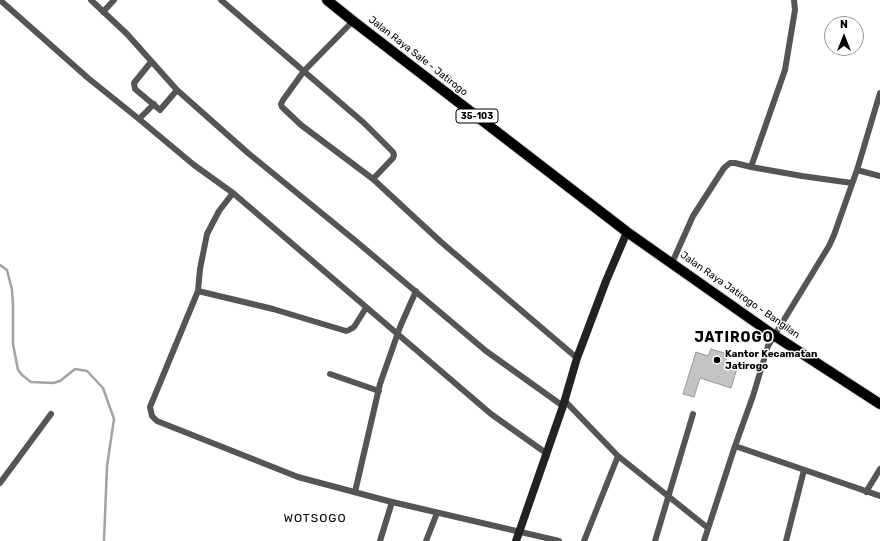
<!DOCTYPE html>
<style>
body{margin:0}
#map{position:relative;width:880px;height:541px;overflow:hidden;background:#fff;font-family:Rubik,sans-serif}
canvas{display:block}
.north{position:absolute;left:824px;top:16px;width:40px;height:40px;box-sizing:border-box;background:#fff;border:1px solid #999;border-radius:50%;rotate:0deg;font-size:11px;font-weight:700;line-height:16px;text-align:center;color:#000}
.north::after{content:'';display:block;margin:auto;width:14px;height:18px;background:#000;clip-path:polygon(50% 0,100% 100%,50% 72%,0 100%)}
</style>
<div id="map">
<canvas width="880" height="541"></canvas>
<div class="north">N</div>
</div>
<script>
const c = document.querySelector('canvas').getContext('2d');
c.lineJoin = 'round';
function toPath(rows) {
  const path = new Path2D();
  for (const r of rows) {
    path.moveTo(r[0], r[1]);
    for (let i = 2; i < r.length; i += 2) path.lineTo(r[i], r[i + 1]);
  }
  return path;
}
function strokePath(path, color, width, dash) {
  c.strokeStyle = color;
  c.lineWidth = width;
  c.lineCap = dash ? 'butt' : 'round';
  c.setLineDash(dash || []);
  c.stroke(path);
}
function fill(path, color) {
  c.fillStyle = color;
  c.fill(path, 'evenodd');
}
function write(font, color, halo, rows, align = 'center') {
  c.font = font + ' Rubik,sans-serif';
  c.lineWidth = 3;
  c.setLineDash([]);
  c.textBaseline = 'middle';
  c.strokeStyle = halo;
  c.fillStyle = color;
  for (const [text, x, y, turn = 0] of rows) {
    c.save();
    c.translate(x, y);
    c.rotate((+turn || 0) * Math.PI / 180);
    c.textAlign = isNaN(turn) ? turn : align;
    if (halo) c.strokeText(text, 0, 0);
    c.fillText(text, 0, 0);
    c.restore();
  }
}
strokePath(toPath([
 [0,265,7,270,12,290,13,304,13,344,18,370,22,375,31,382,53,383,60,381,75,369,87,371,103,388,114,419,107,466,104,541]
]), '#a3a3a3', 2.5);
const building = toPath([
 [711,349,728,354,726,361,738,365,731,388,700,378,694,397,683,394,696,352,708,356,711,349]
]);
fill(building, '#c4c4c4');
strokePath(building, '#999', 1);
const primary = toPath([
 [327,0,353,21,627,232,775,336,880,404]
]);
strokePath(primary, '#dbdbdb', 12);
strokePath(toPath([
 [0,0,88,78,139,119],
 [91,0,127,34,177,90,248,153,357,242,486,351,563,406],
 [221,0,364,123,393,152,394,155,393,158,373,179],
 [103,12,114,0],
 [353,21,304,71,283,100,281,104,282,107,301,125,373,179,441,242,577,358],
 [151,62,134,83,135,89,160,110,177,90],
 [154,104,139,119,194,165,233,193,491,414,546,453],
 [751,167,785,70,795,10,794,0],
 [857,170,880,176],
 [233,193,219,211,207,234,200,269,198,291,150,407,152,416,157,421,298,477,388,501,559,541],
 [672,263,693,216,724,168,730,163,735,163,751,167,802,176,852,183],
 [198,291,273,309,346,331,349,330,354,327,366,308],
 [330,374,379,391],
 [564,400,618,456,708,528],
 [735,446,880,496],
 [0,483,51,414],
 [355,492,380,384,400,327,416,291],
 [866,492,880,469],
 [380,541,392,502],
 [426,541,437,513],
 [584,541,618,456],
 [655,541,693,414],
 [704,541,735,446,753,396,768,346,829,246,834,235,857,170,880,93],
 [786,541,804,470]
]), '#555', 6);
strokePath(toPath([
 [516,541,563,406,577,358,606,281,627,232]
]), '#222', 8);
strokePath(primary, '#000', 10);
for (const [x, y, r, color] of [
 [717,360,4,"#000"]
]) {
  const dot = new Path2D();
  dot.arc(x, y, r, 0, 2 * Math.PI);
  c.fillStyle = color;
  c.fill(dot);
  strokePath(dot, '#fff', 1.5);
}
for (const [x, y, w] of [
 [477,116,42]
]) {
  const box = new Path2D();
  box.roundRect(x - w / 2, y - 7, w, 14, 3);
  c.fillStyle = '#fff';
  c.fill(box);
  strokePath(box, '#000', 1);
}
write('bold 9px', '#000', null, [
 ["35-103",477,116]
]);
write('10px', '#000', '#fff', [
 ["Jalan Raya Sale - Jatirogo",418,56,38],
 ["Jalan Raya Jatirogo - Bangilan",740,295,35]
]);
write('bold 10px', '#000', '#fff', [
 ["Kantor Kecamatan",725,354],
 ["Jatirogo",725,366]
], 'left');
c.letterSpacing = '1px';
write('12px', '#000', '#fff', [
 ["WOTSOGO",315,519]
]);
c.letterSpacing = '0px';
c.letterSpacing = '1px';
write('bold 14px', '#000', '#fff', [
 ["JATIROGO",734,338]
]);
c.letterSpacing = '0px';
</script>
